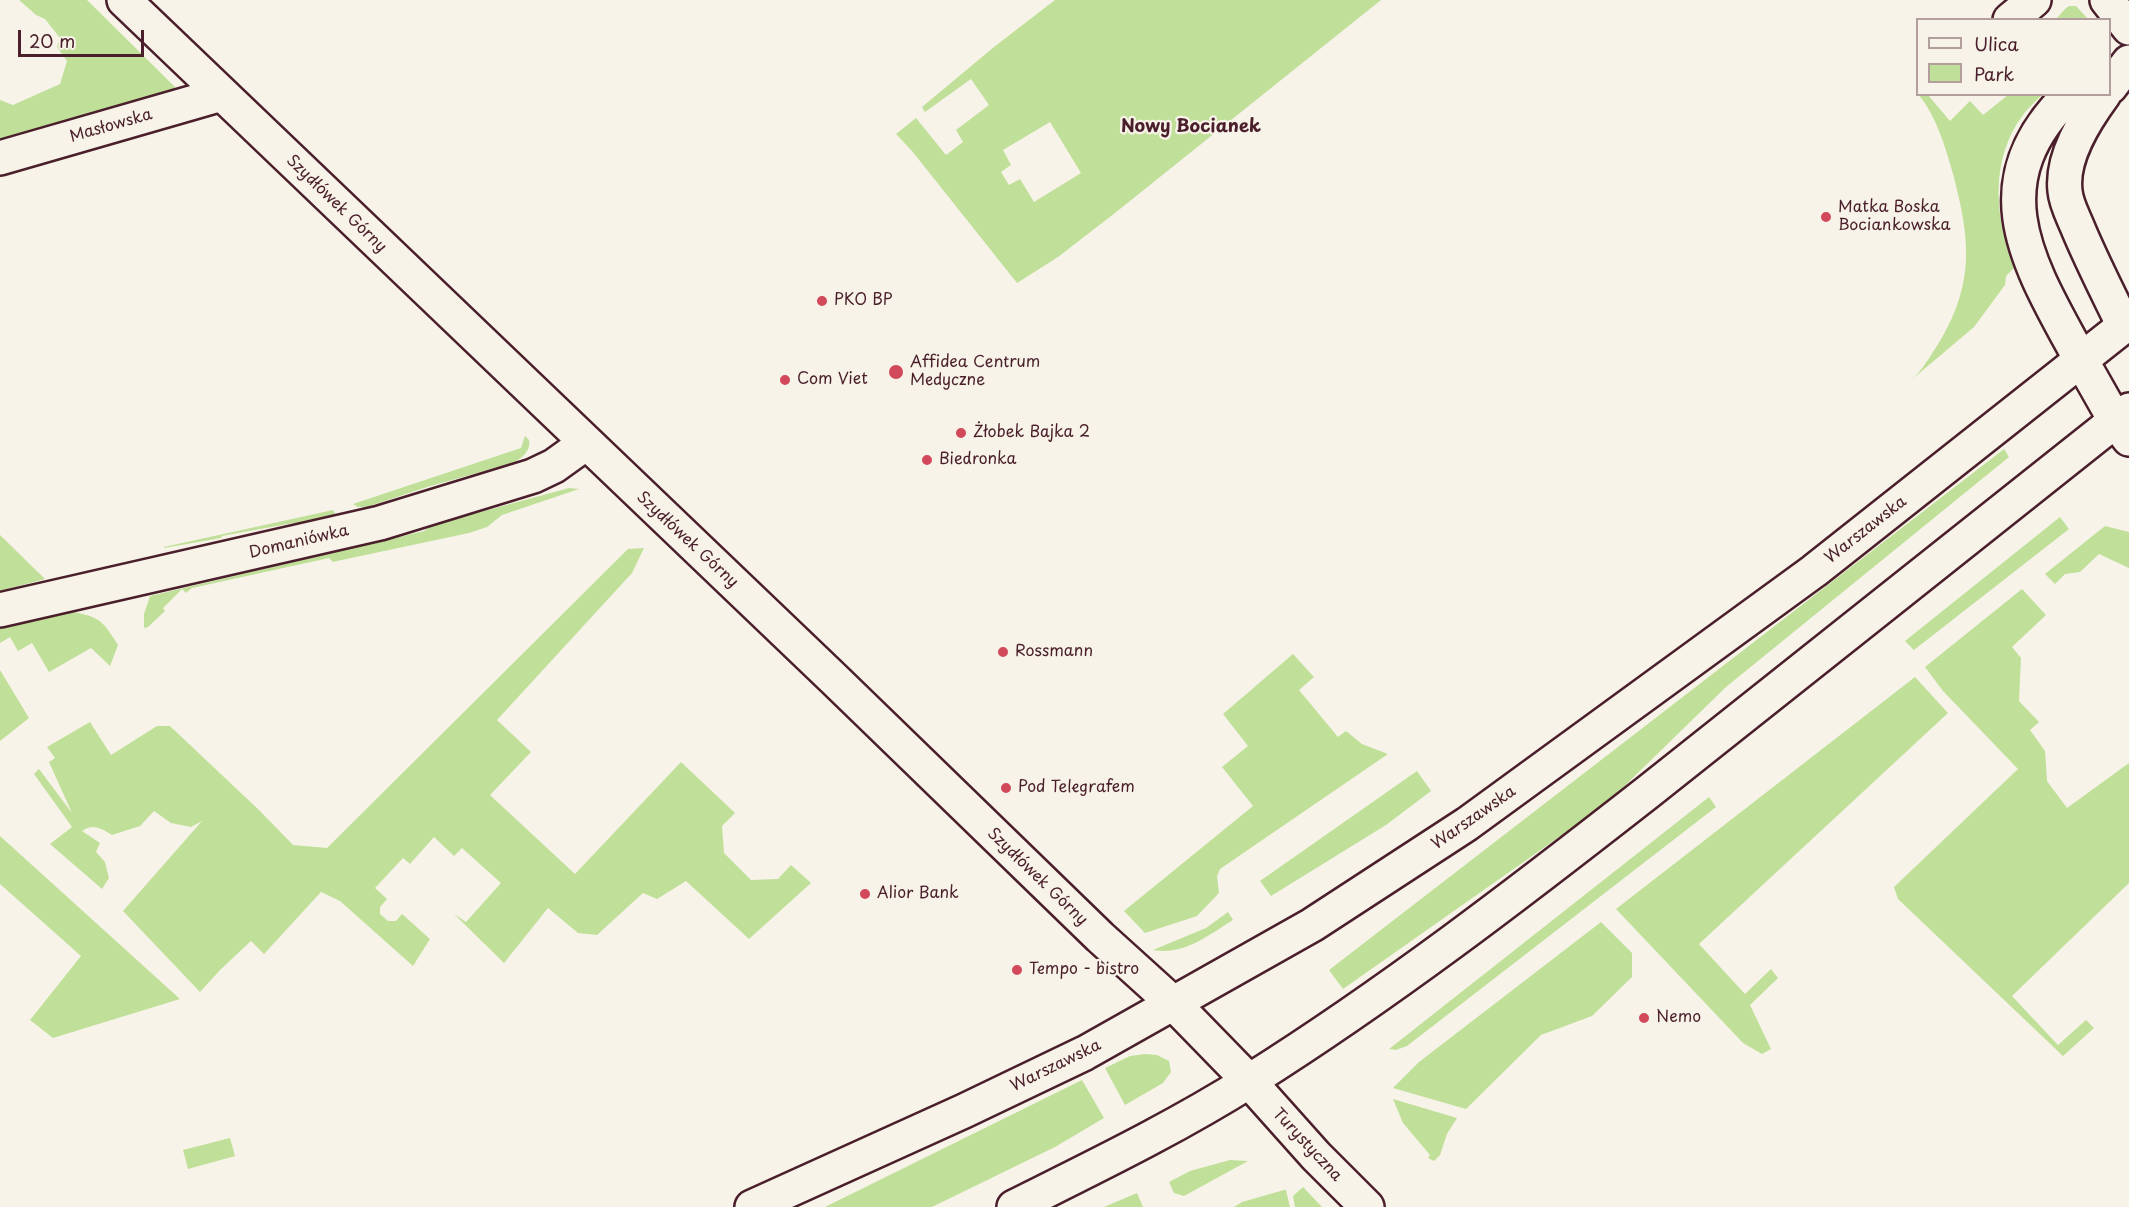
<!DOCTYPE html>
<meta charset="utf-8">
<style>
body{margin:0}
#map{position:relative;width:2129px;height:1207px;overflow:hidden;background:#f7f3e8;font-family:"Playpen Sans",sans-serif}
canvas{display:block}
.legend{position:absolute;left:1916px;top:18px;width:195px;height:78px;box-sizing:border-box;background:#f7f3e8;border:2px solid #b29e9c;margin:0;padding:8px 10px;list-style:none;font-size:18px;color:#4a1f2b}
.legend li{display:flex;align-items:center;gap:12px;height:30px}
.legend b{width:30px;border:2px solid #b29e9c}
.scale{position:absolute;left:18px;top:30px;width:126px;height:27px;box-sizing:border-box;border:3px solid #4a1f2b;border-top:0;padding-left:8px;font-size:18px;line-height:21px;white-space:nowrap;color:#4a1f2b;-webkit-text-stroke:4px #f7f3e8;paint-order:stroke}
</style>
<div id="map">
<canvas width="2129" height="1207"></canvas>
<ul class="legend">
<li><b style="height:8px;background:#f7f3e8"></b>Ulica</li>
<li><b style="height:16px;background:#c0e099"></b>Park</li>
</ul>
<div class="scale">20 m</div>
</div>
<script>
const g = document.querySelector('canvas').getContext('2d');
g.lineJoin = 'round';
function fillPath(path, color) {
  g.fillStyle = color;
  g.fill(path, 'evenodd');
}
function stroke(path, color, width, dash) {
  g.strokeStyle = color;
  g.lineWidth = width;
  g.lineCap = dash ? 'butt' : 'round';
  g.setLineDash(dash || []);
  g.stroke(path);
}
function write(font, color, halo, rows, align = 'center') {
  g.font = font + ' "Playpen Sans",sans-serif';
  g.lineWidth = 4.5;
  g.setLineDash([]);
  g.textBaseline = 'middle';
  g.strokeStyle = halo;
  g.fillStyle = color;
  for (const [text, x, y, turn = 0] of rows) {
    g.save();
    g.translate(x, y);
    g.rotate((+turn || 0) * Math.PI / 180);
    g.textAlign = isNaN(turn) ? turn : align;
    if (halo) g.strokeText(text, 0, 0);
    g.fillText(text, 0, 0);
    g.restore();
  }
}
const green = new Path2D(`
 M 19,0 L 87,0 L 175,87 L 169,101 L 0,151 L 0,100 L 13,105 L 60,84 L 67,61 L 57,47 L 60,38 L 45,19 L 36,15 Z
 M 1055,0 L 1381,0 L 1115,213 L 1058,257 L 1017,283 L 912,151 L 896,134 L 916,118 L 946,155 L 963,142 L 956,130 L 989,105 L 971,79 L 925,112 L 922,107 L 994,47 ZM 1050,122 L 1081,173 L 1034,202 L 1020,179 L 1009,185 L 1001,172 L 1011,165 L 1003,150 Z
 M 2069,6 L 2076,6 L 2088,19 L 2056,19 L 2065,9 Z
 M 1919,95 L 1928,95 L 1950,121 L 1970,101 L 1983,115 L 2008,95 L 2042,95 C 2036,101 2028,108 2023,115 C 1989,160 1995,219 2014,268 L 2006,276 L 2005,285 L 1974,327 L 1910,381 C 1922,371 1931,355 1940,341 C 1975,282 1970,238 1953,174 C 1945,146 1937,118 1919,95 Z
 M 525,436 L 529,440 C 531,451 522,458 513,463 L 427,487 L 367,507 L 358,507 L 353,504 L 521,448 Z
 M 2004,449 L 2009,457 L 1726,687 L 1606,804 L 1343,989 L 1329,970 Z
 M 569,488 L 579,489 L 502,515 L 487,527 L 469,533 L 337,561 L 333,562 L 329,558 L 192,588 L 186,593 L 182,589 L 163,608 L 165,611 L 148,627 L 144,628 L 144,614 L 150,596 L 424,531 L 430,527 L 466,516 Z
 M 333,510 L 335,513 L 334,516 L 301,526 L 293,523 L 222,536 L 221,538 L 164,548 L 164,547 Z
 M 2060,517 L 2069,529 L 1914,650 L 1905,641 Z
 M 2105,526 L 2129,532 L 2129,568 L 2099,554 L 2080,572 L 2065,574 L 2055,584 L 2045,574 Z
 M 0,535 L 45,579 L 0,591 Z
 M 644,548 L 632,573 L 497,720 L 531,752 L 490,795 L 575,874 L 681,762 L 735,813 L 722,826 L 724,853 L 751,880 L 778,879 L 791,865 L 811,883 L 749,939 L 686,881 L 657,899 L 643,893 L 597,935 L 578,933 L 548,908 L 504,963 L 454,914 L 466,922 L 501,883 L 462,848 L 454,856 L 434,837 L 410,864 L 403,858 L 375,888 L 387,899 L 380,907 L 380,914 L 388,921 L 396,921 L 402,914 L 430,939 L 413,966 L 340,901 L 321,892 L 264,954 L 251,941 L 220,970 L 200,992 L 123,911 L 202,821 L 191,827 L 171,823 L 154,811 L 140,826 L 112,835 C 101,828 93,823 82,831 L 100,843 L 96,852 L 105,862 L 109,878 L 102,889 L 50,844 L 72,827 L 34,774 L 39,769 L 72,813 L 49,762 L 55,758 L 47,747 L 90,722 L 111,755 L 157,726 L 170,726 L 260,811 L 293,845 L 327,848 L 628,549 Z
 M 2022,589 L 2046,615 L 2012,647 L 2021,658 L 2019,701 L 2039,722 L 2030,730 L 2045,751 L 2047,781 L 2067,808 L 2129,763 L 2129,883 L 2012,996 L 2058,1045 L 2086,1020 L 2094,1028 L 2063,1056 L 1898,899 L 1894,887 L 2018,769 L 1943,691 L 1925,667 Z
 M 64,610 C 96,617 100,615 118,645 L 110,666 L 91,648 L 49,672 L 32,643 L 18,651 L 10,637 L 0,643 L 0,625 Z
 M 1293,654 L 1314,677 L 1299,690 L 1338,737 L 1346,731 L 1362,744 L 1388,754 L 1220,869 L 1217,876 L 1219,893 L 1197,916 L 1145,933 L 1124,911 L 1253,806 L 1222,767 L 1248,746 L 1223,714 Z
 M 0,670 L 29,718 L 0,741 Z
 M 1915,677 L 1948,713 L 1699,944 L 1745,994 L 1771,969 L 1778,978 L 1750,1005 L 1771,1049 L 1762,1054 L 1743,1043 L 1616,909 Z
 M 1417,771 L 1431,791 L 1386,825 L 1271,896 L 1260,881 Z
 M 1709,797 L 1716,807 L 1407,1046 L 1396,1050 L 1389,1049 Z
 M 0,836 L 180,999 L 53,1038 L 30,1020 L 81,956 L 0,884 Z
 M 1228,912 L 1233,920 C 1209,935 1183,956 1153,950 L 1206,928 Z
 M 1601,922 L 1632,953 L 1632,977 L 1592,1016 L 1541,1035 L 1466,1109 L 1393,1088 L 1419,1062 Z
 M 1145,1054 L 1157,1055 L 1169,1061 L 1171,1072 L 1163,1083 L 1125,1105 L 1105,1068 L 1130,1056 Z
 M 1082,1080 L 1104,1118 L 1055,1147 L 932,1207 L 825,1207 Z
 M 1393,1099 L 1457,1118 L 1447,1134 L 1440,1155 L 1434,1161 L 1428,1158 L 1430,1155 L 1403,1123 Z
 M 230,1138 L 235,1156 L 188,1169 L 183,1150 Z
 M 1230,1160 L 1248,1161 L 1184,1196 L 1174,1193 L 1169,1182 L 1190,1171 Z
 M 1303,1187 L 1322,1207 L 1295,1207 L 1293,1196 Z
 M 1284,1190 L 1286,1190 L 1290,1207 L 1234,1207 L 1242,1202 Z
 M 1137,1193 L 1143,1207 L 1104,1207 Z`);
const street = new Path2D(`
 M 124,0 L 834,679 L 1100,937 L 1174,1004 L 1249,1081
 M 2107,0 L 2129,28
 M 2010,20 L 2034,0
 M 2110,87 L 2129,62
 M 2070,94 C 1976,185 2030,266 2081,360
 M 2104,94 C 2085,120 2061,157 2065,191 C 2066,203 2072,214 2077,226 C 2091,260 2108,293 2124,326
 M 0,158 L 222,94
 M 2115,420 L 2129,439
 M 0,610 L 380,523 L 533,476 L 554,466 L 586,443`);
const secondary = new Path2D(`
 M 2081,360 L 2115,420
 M 1249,1081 L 1316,1156 L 1367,1207
 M 752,1207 L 964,1111 L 1085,1053 L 1312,925 L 1467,824 L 1814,571 L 2129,322
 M 1014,1207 C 1094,1167 1175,1128 1251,1080 C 1389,993 1519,893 1648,792 C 1809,666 1968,536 2129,410`);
const markers = [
 [1826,217,6,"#d1495b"],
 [822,301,6,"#d1495b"],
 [896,372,8,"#d1495b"],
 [785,380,6,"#d1495b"],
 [961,433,6,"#d1495b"],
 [927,460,6,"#d1495b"],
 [1003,652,6,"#d1495b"],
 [1006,788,6,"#d1495b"],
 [865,894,6,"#d1495b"],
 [1017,970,6,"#d1495b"],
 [1644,1018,6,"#d1495b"]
];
const streetNames = [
 ["Masłowska",111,126,-16],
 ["Szydłówek Górny",336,204,44],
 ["Warszawska",1866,530,-38],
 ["Szydłówek Górny",687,540,43],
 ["Domaniówka",299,542,-13],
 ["Warszawska",1474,818,-35],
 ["Szydłówek Górny",1037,877,44],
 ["Warszawska",1056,1066,-26],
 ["Turystyczna",1307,1145,47]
];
const poiNames = [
 ["Matka Boska",1838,208],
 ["Bociankowska",1838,226],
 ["PKO BP",834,301],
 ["Affidea Centrum",910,363],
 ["Medyczne",910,381],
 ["Com Viet",797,380],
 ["Żłobek Bajka 2",973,433],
 ["Biedronka",939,460],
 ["Rossmann",1015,652],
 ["Pod Telegrafem",1018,788],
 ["Alior Bank",877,894],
 ["Tempo - bistro",1029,970],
 ["Nemo",1656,1018]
];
const neighbourhoodNames = [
 ["Nowy Bocianek",1191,127]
];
fillPath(green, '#c0e099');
stroke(street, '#4a1f2b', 38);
stroke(secondary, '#4a1f2b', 38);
stroke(street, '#f7f3e8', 33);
stroke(secondary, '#f7f3e8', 33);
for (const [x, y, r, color] of markers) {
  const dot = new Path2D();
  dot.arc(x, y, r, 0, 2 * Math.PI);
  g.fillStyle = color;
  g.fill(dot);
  stroke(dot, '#f7f3e8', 2);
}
write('16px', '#4a1f2b', '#f7f3e8', streetNames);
write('16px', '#4a1f2b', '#f7f3e8', poiNames, 'left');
write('bold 18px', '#4a1f2b', '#f7f3e8', neighbourhoodNames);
</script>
